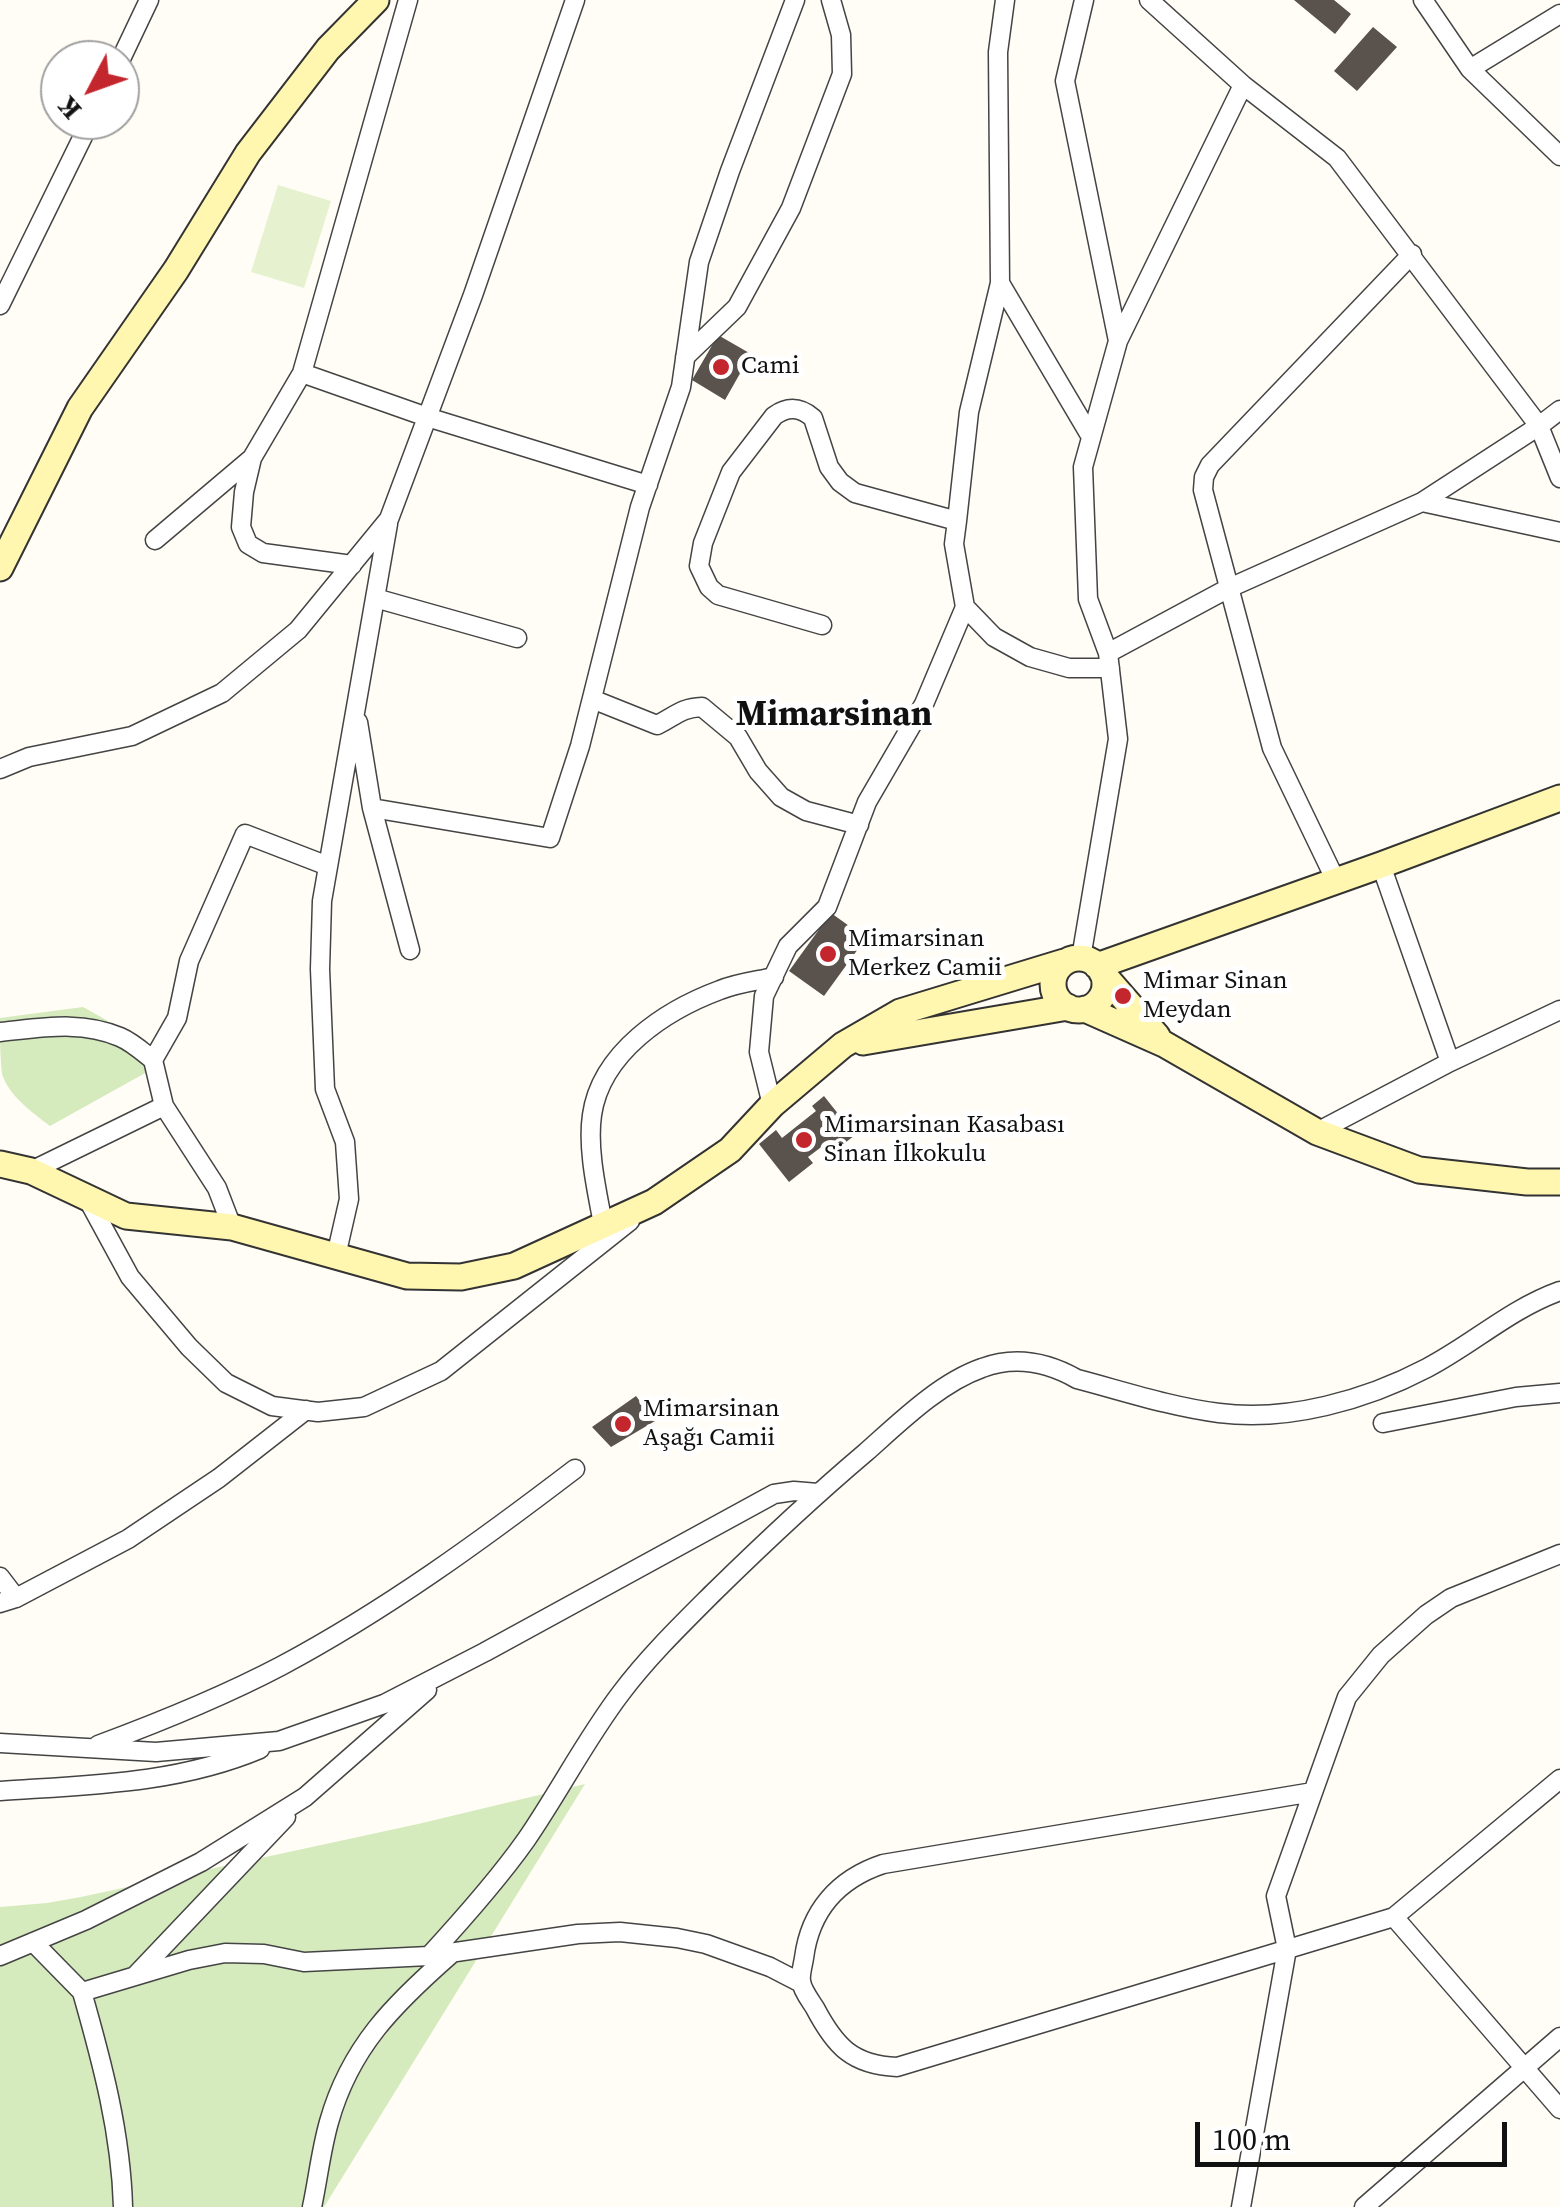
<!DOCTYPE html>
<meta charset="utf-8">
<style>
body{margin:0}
#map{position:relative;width:1560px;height:2207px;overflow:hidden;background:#fffdf5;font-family:"Source Serif 4",serif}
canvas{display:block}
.north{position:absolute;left:40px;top:40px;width:100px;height:100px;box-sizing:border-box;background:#fff;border:2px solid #a0a0a0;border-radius:50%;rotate:229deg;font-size:28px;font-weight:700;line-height:40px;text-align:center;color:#111}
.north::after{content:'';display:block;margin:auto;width:35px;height:45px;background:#c4262e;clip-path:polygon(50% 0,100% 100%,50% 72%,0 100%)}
.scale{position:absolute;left:1195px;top:2122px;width:312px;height:45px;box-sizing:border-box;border:5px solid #111;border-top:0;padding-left:12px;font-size:30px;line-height:35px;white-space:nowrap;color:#111;-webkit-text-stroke:8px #fff;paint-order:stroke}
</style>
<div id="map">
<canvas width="1560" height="2207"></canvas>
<div class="north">K</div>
<div class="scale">100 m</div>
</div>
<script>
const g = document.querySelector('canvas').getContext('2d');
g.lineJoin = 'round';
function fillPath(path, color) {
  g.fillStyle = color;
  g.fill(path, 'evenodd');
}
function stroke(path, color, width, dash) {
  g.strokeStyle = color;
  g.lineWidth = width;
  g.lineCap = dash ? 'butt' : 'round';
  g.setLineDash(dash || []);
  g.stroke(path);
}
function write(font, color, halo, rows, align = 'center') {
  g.font = font + ' "Source Serif 4",serif';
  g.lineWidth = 10;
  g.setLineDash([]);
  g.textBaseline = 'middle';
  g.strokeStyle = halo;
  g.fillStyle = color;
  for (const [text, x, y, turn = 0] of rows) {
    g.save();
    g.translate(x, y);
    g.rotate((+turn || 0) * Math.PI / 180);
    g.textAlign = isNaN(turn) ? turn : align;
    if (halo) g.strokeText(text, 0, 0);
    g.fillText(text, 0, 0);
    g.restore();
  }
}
const green = new Path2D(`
 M 83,1007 C 116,1025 134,1036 156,1067 L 50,1126 C 32,1112 9,1096 2,1074 C 0,1057 0,1035 0,1018 Z
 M 585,1784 L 324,2207 L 0,2207 L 0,1907 L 47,1903 L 81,1897 L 418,1824 Z`);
const pitch = new Path2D(`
 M 278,185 L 331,201 L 304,288 L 251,272 Z`);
const building = new Path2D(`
 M 1294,0 L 1334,0 L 1351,14 L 1335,34 Z
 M 1373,27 L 1397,47 L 1357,91 L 1334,71 Z
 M 718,335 L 751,354 L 725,400 L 692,380 Z
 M 831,913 L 866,938 L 824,996 L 789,971 Z
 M 824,1096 L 855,1135 L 831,1154 L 824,1145 L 808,1157 L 813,1163 L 789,1182 L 759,1144 L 776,1130 L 782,1138 L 816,1111 L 812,1106 Z
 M 636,1396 L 655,1421 L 611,1447 L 592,1427 Z`);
const street = new Path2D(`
 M 1005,0 L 998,52 L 1000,283 L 1091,437
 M 1084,0 L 1065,81 L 1118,341
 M 1149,0 L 1243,85 L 1337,158 L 1539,426 L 1560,478
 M 1423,0 L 1470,69 L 1560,156
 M 120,61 L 149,0
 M 1470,69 L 1560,14
 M 1000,283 L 969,412 L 957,521 L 954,544 L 965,607 L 994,637 L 1030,657 L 1069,668 L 1110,668
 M 0,305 L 91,120
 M 685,357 L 737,307 L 791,208 L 842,74 L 841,35 L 831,0
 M 302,373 L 427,417 L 648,485
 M 252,458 L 244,492 L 241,527 L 248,544 L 263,553 L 352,565
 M 1422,502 L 1560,532
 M 155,540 L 252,458 L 302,373 L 408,0
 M 375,598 L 517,638
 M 822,625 L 718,595 L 709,587 L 699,566 L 703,543 L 731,472 L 774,416 C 788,406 800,407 813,418 L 829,467 L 840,482 L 855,493 L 957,521
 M 1108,653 L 1227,589 L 1422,502 L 1539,426 L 1560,410
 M 592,699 L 657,725 C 676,716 680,708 702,707 L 738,737 L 758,771 L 781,797 L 806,811 L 859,825
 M 358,722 L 372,808 L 410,950
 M 0,769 L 29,757 L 132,736 L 222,693 L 298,630 L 389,519 L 473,295 L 575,0
 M 372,808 L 550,838 L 580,746 L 640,507 L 681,387 L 699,262 L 730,171 L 795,0
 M 1381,865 L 1450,1062
 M 1336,881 L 1272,748 L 1203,490 L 1204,477 L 1210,465 L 1412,254
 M 1081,958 L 1118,739 L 1108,653 L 1088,599 L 1083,467 L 1118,341 L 1243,85
 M 0,1032 C 41,1028 81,1020 120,1037 C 132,1042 143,1052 153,1060
 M 772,1105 L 759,1052 L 764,996 L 788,946 L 827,907 L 867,802 L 924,704 L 965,607
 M 1317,1132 L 1450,1062 L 1560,1010
 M 31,1171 L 164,1106
 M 87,1198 L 130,1277 L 189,1347 L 226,1383 L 272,1406 L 318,1412 L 364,1407 L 441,1371 L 630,1221
 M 603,1224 C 597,1191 587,1149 592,1115 C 601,1052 666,1010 720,990 C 737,983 756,981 774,977
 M 232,1227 L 217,1188 L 164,1106 L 153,1060 L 177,1018 L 189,961 L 245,834 L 328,866
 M 336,1256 L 349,1199 L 345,1142 L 325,1089 L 320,969 L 322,901 L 388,524
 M 1383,1423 L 1516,1397 L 1560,1393
 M 0,1577 L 16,1598
 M 0,1603 L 16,1598 L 128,1539 L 219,1478 L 306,1410
 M 0,1743 L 156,1752 L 279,1741 L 384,1704 L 485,1652 L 774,1494 L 794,1491 L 818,1493
 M 98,1745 C 160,1722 222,1697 281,1666 C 386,1610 482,1540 575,1469
 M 0,1791 C 88,1785 177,1784 260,1749
 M 1313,1792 L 883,1864 C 838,1879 810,1911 804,1958 C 803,1965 800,1974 801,1981 C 802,1990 810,2000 815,2008 C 835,2046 852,2065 897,2067 L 1394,1917 L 1560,1779
 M 1394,1917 L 1560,2109
 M 33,1942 L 82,1992 L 189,1960 L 225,1953 L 264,1954 L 304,1962 L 429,1956 L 578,1934 L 620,1932 L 677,1938 L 706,1944 L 770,1967 L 801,1983
 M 0,1956 L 86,1920 L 201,1862 L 305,1797 L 427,1690
 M 429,1956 C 463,1919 497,1881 526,1840 C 559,1792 586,1739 621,1693 C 649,1656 682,1624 714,1592 C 763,1544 813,1497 865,1453 C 899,1423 939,1383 982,1368 C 1014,1356 1047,1362 1077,1379 C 1123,1391 1171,1407 1219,1413 C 1288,1422 1366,1400 1427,1368 C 1473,1344 1510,1309 1560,1291
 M 135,1976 L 286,1817
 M 82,1992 C 102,2062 121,2133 123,2207
 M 312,2207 C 318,2179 321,2150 329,2122 C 350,2047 394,2004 451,1954
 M 1241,2207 L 1287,1949 L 1276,1896 L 1347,1697 L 1381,1655 L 1426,1615 L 1451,1598 L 1560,1554
 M 1364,2207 L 1560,2037`);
const secondary = new Path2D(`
 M 0,568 L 80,408 L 176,270 L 248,153 L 328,49 L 376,0
 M1053 984a26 26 0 1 1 52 0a26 26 0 1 1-52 0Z
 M 1097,966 L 1381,865 L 1560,798
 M 1102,973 L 1157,1036
 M 1085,1009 L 1164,1044 L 1317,1132 L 1419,1170 L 1527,1182 L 1560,1182
 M 863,1042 L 1068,1007
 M 0,1164 L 31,1171 L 126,1216 L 232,1227 L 407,1276 L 461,1277 L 514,1266 L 654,1202 L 730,1150 L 772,1105 L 843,1045 L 900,1012 L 1064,962`);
const markers = [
 [721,367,10,"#c4262e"],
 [828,954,10,"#c4262e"],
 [1123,996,10,"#c4262e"],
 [804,1140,10,"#c4262e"],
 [623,1424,10,"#c4262e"]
];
const poiNames = [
 ["Cami",741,367],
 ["Mimarsinan",848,940],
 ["Merkez Camii",848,969],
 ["Mimar Sinan",1143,982],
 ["Meydan",1143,1011],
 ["Mimarsinan Kasabası",824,1126],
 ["Sinan İlkokulu",824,1155],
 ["Mimarsinan",643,1410],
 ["Aşağı Camii",643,1439]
];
const districtNames = [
 ["Mimarsinan",834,716]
];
fillPath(green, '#d5ebbd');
fillPath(pitch, '#e6f2cf');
fillPath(building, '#5a524d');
stroke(street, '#444', 21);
stroke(secondary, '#333', 29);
stroke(street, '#fff', 18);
stroke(secondary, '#fff6b0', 25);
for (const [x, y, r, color] of markers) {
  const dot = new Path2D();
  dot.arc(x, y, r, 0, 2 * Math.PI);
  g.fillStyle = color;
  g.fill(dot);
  stroke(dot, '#fff', 4);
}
write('25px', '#111', '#fff', poiNames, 'left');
write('bold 35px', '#111', '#fff', districtNames);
</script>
